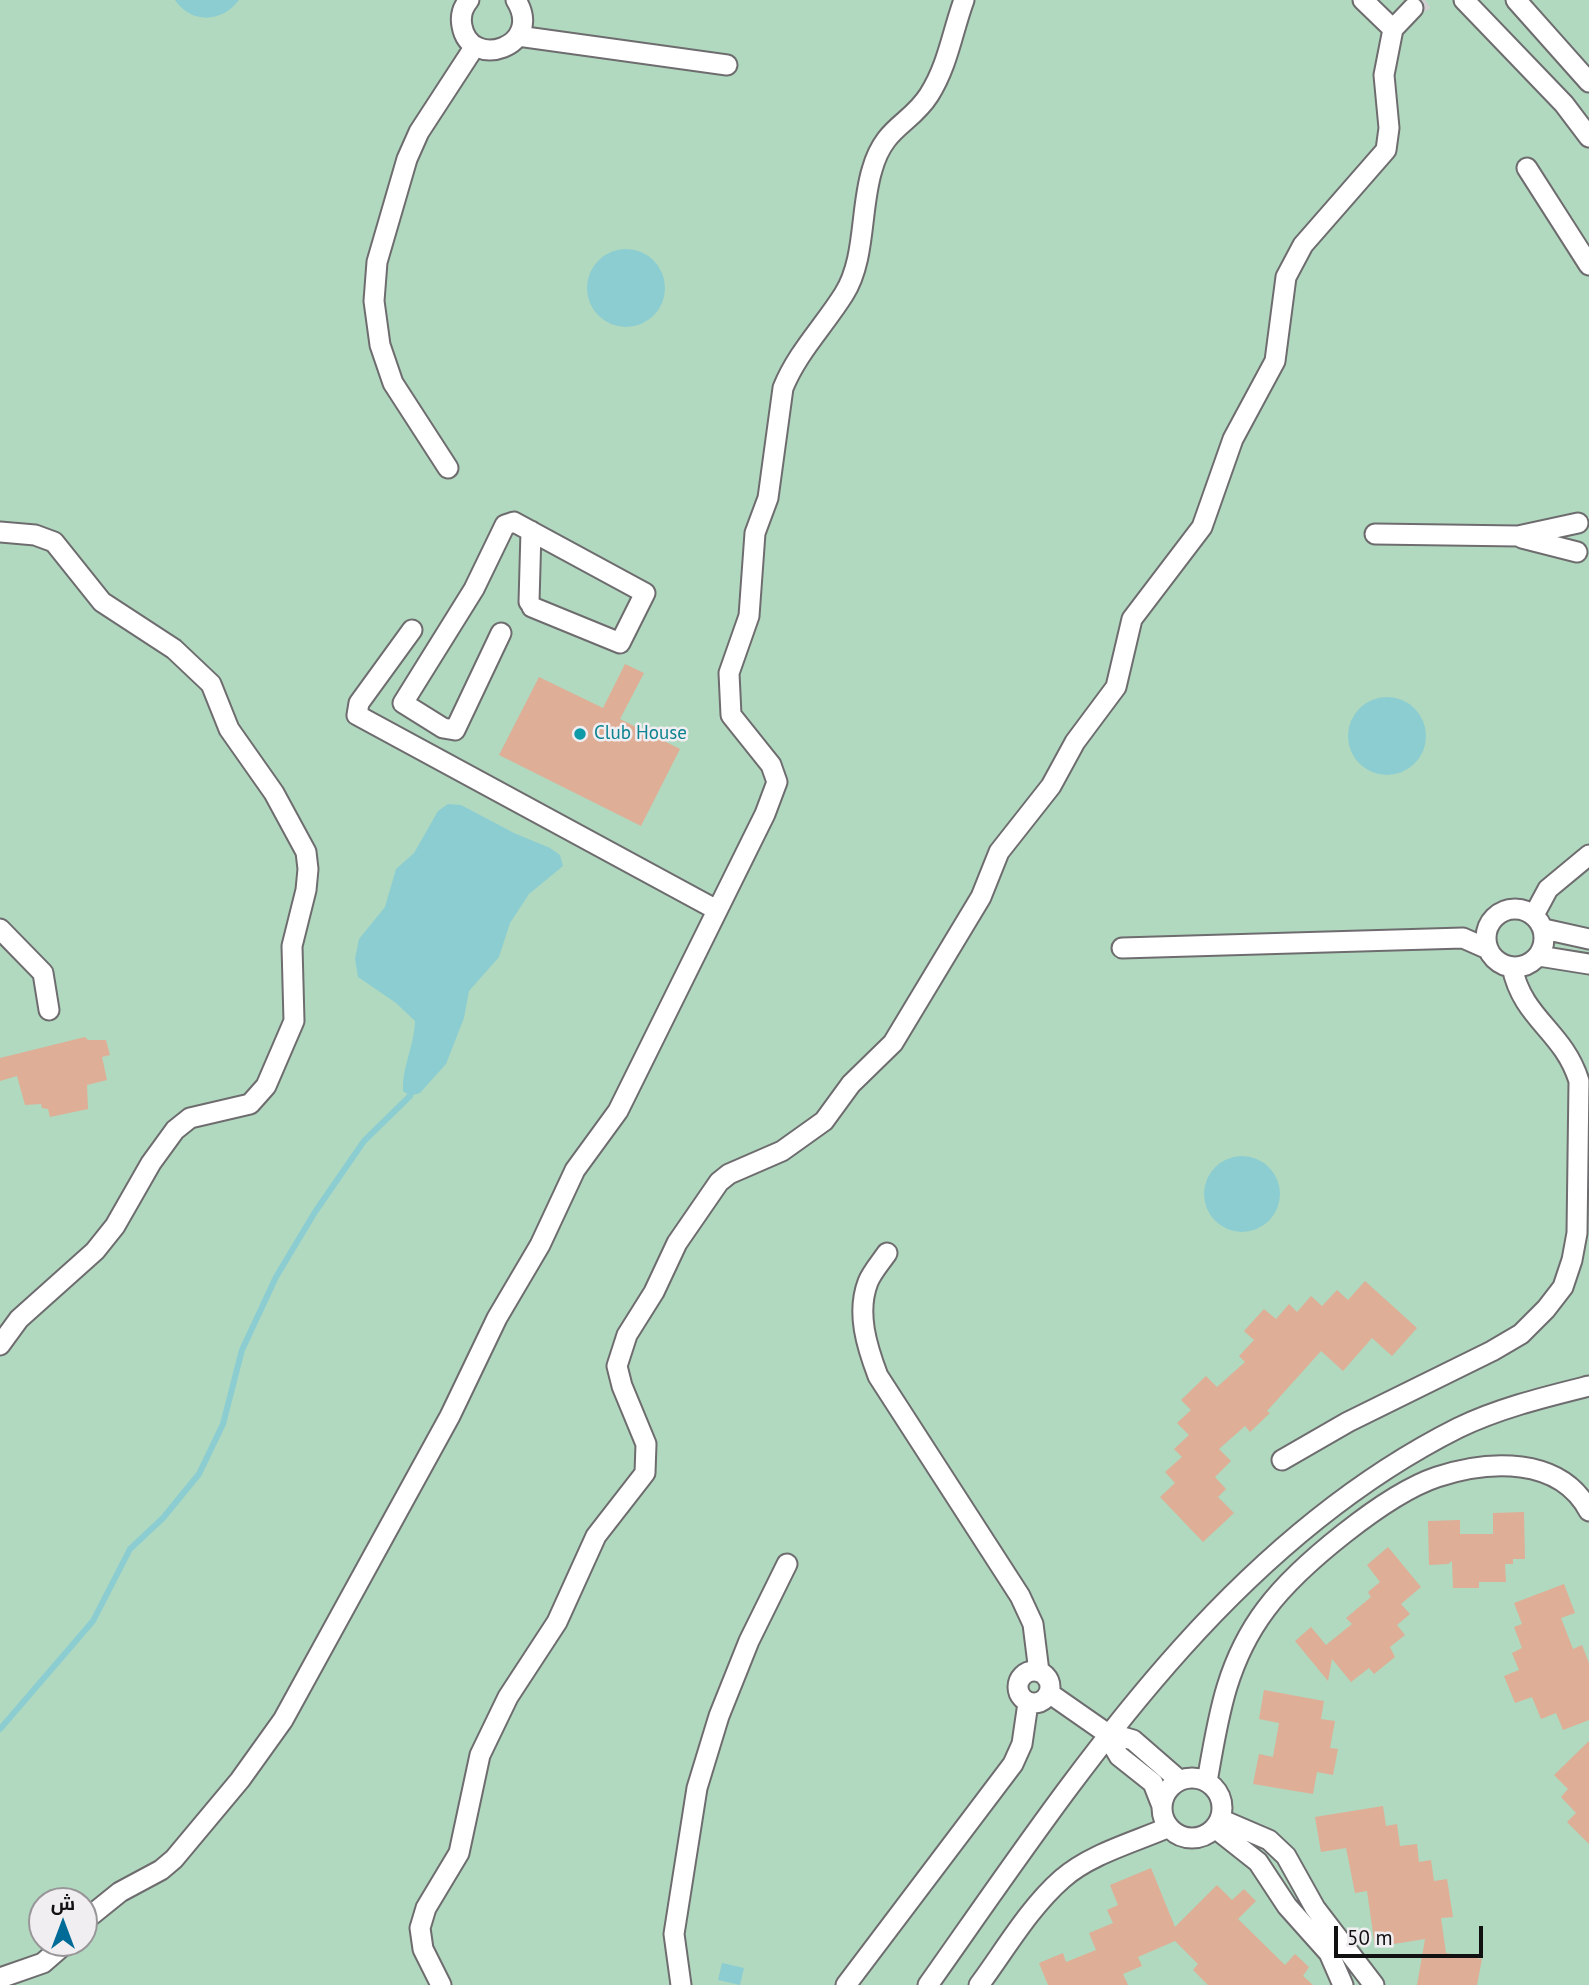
<!DOCTYPE html>
<meta charset="utf-8">
<style>
body{margin:0}
#map{position:relative;width:1589px;height:1985px;overflow:hidden;background:#f1eef2;font-family:"PT Sans",Cairo,sans-serif}
canvas{display:block}
.north{position:absolute;left:28px;top:1887px;width:70px;height:70px;box-sizing:border-box;background:#f1eef2;border:2px solid #989698;border-radius:50%;rotate:0deg;font-size:19px;font-weight:700;line-height:28px;text-align:center;color:#121112}
.north::after{content:'';display:block;margin:auto;width:24px;height:32px;background:#016b98;clip-path:polygon(50% 0,100% 100%,50% 72%,0 100%)}
.scale{position:absolute;left:1334px;top:1926px;width:149px;height:32px;box-sizing:border-box;border:4px solid #121112;border-top:0;padding-left:9px;font-size:21px;line-height:24px;white-space:nowrap;color:#121112;-webkit-text-stroke:5px #f1eef2;paint-order:stroke}
</style>
<div id="map">
<canvas width="1589" height="1985"></canvas>
<div class="north">ش</div>
<div class="scale">50 m</div>
</div>
<script>
const g = document.querySelector('canvas').getContext('2d');
g.lineJoin = 'round';
function fillPath(path, color) {
  g.fillStyle = color;
  g.fill(path, 'evenodd');
}
function stroke(path, color, width, dash) {
  g.strokeStyle = color;
  g.lineWidth = width;
  g.lineCap = dash ? 'butt' : 'round';
  g.setLineDash(dash || []);
  g.stroke(path);
}
function write(font, color, halo, rows, align = 'center') {
  g.font = font + ' "PT Sans",sans-serif';
  g.lineWidth = 5;
  g.setLineDash([]);
  g.textBaseline = 'middle';
  g.strokeStyle = halo;
  g.fillStyle = color;
  for (const [text, x, y, turn = 0] of rows) {
    g.save();
    g.translate(x, y);
    g.rotate((+turn || 0) * Math.PI / 180);
    g.textAlign = isNaN(turn) ? turn : align;
    if (halo) g.strokeText(text, 0, 0);
    g.fillText(text, 0, 0);
    g.restore();
  }
}
const green = new Path2D(`
 M 0,0 L 1589,0 L 1589,1985 L 0,1985 ZM 42,1901 L 84,1901 L 84,1943 L 42,1943 Z`);
const water = new Path2D(`
 M 175,0 L 239,0 C 222,23 191,24 175,0 Z
 M587 288a39 39 0 1 1 78 0a39 39 0 1 1-78 0Z
 M1348 736a39 39 0 1 1 78 0a39 39 0 1 1-78 0Z
 M 448,804 L 461,805 L 514,833 L 550,848 L 560,855 L 563,866 L 529,894 L 510,923 L 499,957 L 469,991 L 464,1018 L 446,1064 L 420,1093 L 410,1096 L 403,1091 C 402,1067 414,1047 415,1021 L 396,1003 L 358,977 L 355,959 L 359,939 L 385,907 L 396,869 L 414,853 L 438,811 Z
 M1204 1194a38 38 0 1 1 76 0a38 38 0 1 1-76 0Z
 M 722,1963 L 744,1968 L 740,1985 L 718,1980 Z`);
const stream = new Path2D(`
 M 0,1729 L 93,1621 L 130,1549 L 163,1518 L 199,1474 L 223,1424 L 242,1350 L 276,1277 L 315,1212 L 364,1141 L 410,1096`);
const building = new Path2D(`
 M 625,664 L 644,673 L 620,719 L 680,749 L 641,826 L 499,755 L 539,677 L 603,708 Z
 M 85,1037 L 88,1040 L 106,1040 L 110,1055 L 102,1057 L 107,1080 L 87,1085 L 88,1109 L 50,1117 L 48,1109 L 42,1108 L 41,1104 L 25,1105 L 17,1076 L 0,1081 L 0,1058 Z
 M 1365,1281 L 1417,1328 L 1392,1356 L 1372,1338 L 1343,1371 L 1321,1351 L 1267,1411 L 1270,1413 L 1250,1432 L 1245,1426 L 1219,1449 L 1231,1461 L 1215,1477 L 1226,1489 L 1218,1497 L 1234,1513 L 1203,1542 L 1160,1497 L 1175,1483 L 1165,1472 L 1182,1457 L 1174,1449 L 1189,1435 L 1177,1423 L 1191,1410 L 1181,1400 L 1206,1376 L 1217,1387 L 1245,1362 L 1239,1356 L 1254,1340 L 1244,1331 L 1264,1309 L 1276,1319 L 1289,1304 L 1297,1312 L 1311,1296 L 1322,1306 L 1337,1290 L 1348,1300 Z
 M 1524,1512 L 1525,1559 L 1513,1559 L 1513,1564 L 1505,1564 L 1506,1582 L 1479,1582 L 1479,1588 L 1453,1588 L 1452,1561 L 1448,1564 L 1429,1565 L 1428,1521 L 1460,1520 L 1460,1534 L 1493,1534 L 1493,1513 Z
 M 1388,1547 L 1421,1587 L 1401,1604 L 1410,1614 L 1397,1625 L 1405,1635 L 1390,1647 L 1395,1657 L 1374,1674 L 1369,1668 L 1351,1682 L 1332,1659 L 1328,1681 L 1295,1641 L 1311,1627 L 1326,1645 L 1352,1624 L 1346,1618 L 1371,1597 L 1368,1592 L 1380,1582 L 1367,1565 Z
 M 1564,1584 L 1575,1613 L 1561,1618 L 1573,1649 L 1582,1645 L 1589,1663 L 1589,1720 L 1563,1730 L 1556,1713 L 1541,1719 L 1532,1697 L 1515,1703 L 1504,1676 L 1519,1670 L 1512,1653 L 1522,1648 L 1514,1627 L 1522,1624 L 1514,1603 Z
 M 1264,1690 L 1324,1701 L 1321,1719 L 1335,1721 L 1330,1748 L 1338,1749 L 1333,1775 L 1317,1772 L 1313,1794 L 1253,1784 L 1259,1754 L 1273,1757 L 1279,1723 L 1259,1719 Z
 M 1589,1741 L 1589,1844 L 1567,1822 L 1576,1813 L 1561,1797 L 1568,1789 L 1554,1775 Z
 M 1383,1806 L 1386,1826 L 1397,1824 L 1400,1846 L 1417,1844 L 1419,1862 L 1431,1860 L 1434,1881 L 1447,1879 L 1453,1917 L 1441,1918 L 1446,1953 L 1482,1959 L 1477,1985 L 1417,1985 L 1425,1939 L 1375,1947 L 1367,1891 L 1355,1893 L 1346,1848 L 1321,1852 L 1315,1817 Z
 M 1151,1868 L 1175,1927 L 1217,1885 L 1232,1900 L 1244,1889 L 1256,1901 L 1238,1919 L 1285,1965 L 1295,1954 L 1309,1967 L 1303,1976 L 1313,1985 L 1208,1985 L 1193,1970 L 1198,1964 L 1175,1941 L 1138,1957 L 1142,1966 L 1123,1974 L 1128,1985 L 1048,1985 L 1039,1963 L 1063,1953 L 1066,1962 L 1096,1950 L 1089,1933 L 1113,1923 L 1107,1910 L 1118,1905 L 1110,1885 Z`);
const minorTunnel = new Path2D(`
 M 1413,8 L 1425,0`);
const minor = new Path2D(`
 M 469,0 C 462,8 460,16 462,26 C 470,71 545,47 516,0
 M 1363,0 L 1393,29
 M 1464,0 L 1564,104 L 1589,137
 M 1516,0 L 1589,82
 M 518,36 L 727,65
 M 1527,168 L 1589,265
 M 448,468 L 393,383 L 380,345 L 374,301 L 377,262 L 407,159 L 419,132 L 475,46
 M 0,532 L 35,535 L 54,542 L 102,602 L 174,649 L 211,684 L 229,729 L 274,793 L 306,852 L 308,869 L 306,890 L 292,946 L 294,1021 L 266,1086 L 250,1104 L 190,1118 L 175,1130 L 151,1163 L 115,1226 L 95,1251 L 19,1319 L 0,1345
 M 1375,534 L 1518,536 L 1578,523
 M 1522,538 L 1577,552
 M 529,602 L 531,531
 M 412,630 L 359,703 L 357,715 L 715,909
 M 501,633 L 455,730 L 443,728 L 403,703 L 474,589 L 505,525 L 514,522 L 645,593 L 620,643 L 532,607
 M1486 938a29 29 0 1 1 58 0a29 29 0 1 1-58 0Z
 M 1534,915 L 1548,889 L 1589,855
 M 0,929 L 43,973 L 49,1010
 M 1544,929 L 1589,939
 M 1122,948 L 1463,938 L 1488,949
 M 1539,956 L 1589,964
 M 887,1253 C 881,1262 872,1272 868,1282 C 856,1313 867,1347 878,1376 L 1020,1596 L 1033,1624 L 1039,1672
 M 1282,1460 L 1348,1422 L 1492,1351 L 1521,1334 L 1546,1309 L 1563,1287 L 1572,1260 L 1577,1233 L 1579,1081 C 1563,1030 1523,1020 1512,967
 M1018 1687a16 16 0 1 1 32 0a16 16 0 1 1-32 0Z
 M 1049,1693 L 1105,1732 L 1119,1756 L 1153,1783 L 1162,1806
 M 1105,1732 L 1133,1740 L 1179,1780
 M1162 1808a30 30 0 1 1 60 0a30 30 0 1 1-60 0Z
 M 1207,1782 C 1218,1718 1226,1662 1266,1609 C 1298,1566 1386,1494 1437,1477 C 1488,1460 1560,1456 1589,1511
 M 1220,1819 L 1269,1840 L 1286,1856 L 1315,1908 L 1374,1985
 M 1215,1828 L 1258,1862 L 1287,1906 L 1329,1953 L 1343,1985
 M 84,1921 L 120,1892 L 161,1870 L 174,1859 L 240,1780 L 283,1720 L 450,1416 L 497,1318 L 540,1245 L 575,1170 L 618,1111 L 765,814 L 777,782 L 771,765 L 731,715 L 729,673 L 749,616 L 755,533 L 768,498 L 783,388 C 797,353 824,326 844,294 C 866,259 860,209 872,170 C 884,126 910,125 929,95 C 948,65 952,33 964,0
 M 0,1978 L 43,1963 L 66,1943
 M 441,1985 L 423,1949 L 420,1928 L 426,1908 L 459,1853 L 480,1755 L 508,1697 L 557,1622 L 596,1536 L 645,1473 L 646,1444 L 622,1386 L 617,1366 L 627,1335 L 654,1292 L 677,1243 L 719,1182 L 729,1174 L 782,1151 L 824,1121 L 851,1084 L 893,1043 L 981,897 L 999,852 L 1051,786 L 1075,742 L 1116,687 L 1132,619 L 1202,527 L 1233,439 L 1275,361 L 1286,277 L 1303,245 L 1386,150 L 1389,128 L 1384,75 L 1393,29 L 1413,8
 M 681,1985 L 674,1934 L 697,1788 L 719,1716 L 749,1641 L 787,1564
 M 846,1985 L 1013,1764 L 1022,1744 L 1028,1703
 M 928,1985 C 1075,1777 1223,1546 1458,1428 C 1499,1408 1545,1397 1589,1386
 M 979,1985 C 1005,1950 1029,1908 1062,1879 C 1090,1854 1135,1842 1169,1827`);
const markers = [
 [580,734,7,"#0f9aa8"]
];
const cultureNames = [
 ["Club House",594,734]
];
fillPath(green, '#b1d9bf');
fillPath(water, '#8ccdd2');
stroke(stream, '#8ccdd2', 6);
fillPath(building, '#deae96');
stroke(minorTunnel, '#d0cdd0', 19, [19, 10]);
stroke(minor, '#6e6c6f', 23);
stroke(minor, '#fff', 19);
for (const [x, y, r, color] of markers) {
  const dot = new Path2D();
  dot.arc(x, y, r, 0, 2 * Math.PI);
  g.fillStyle = color;
  g.fill(dot);
  stroke(dot, '#f1eef2', 2.5);
}
write('19px', '#0d838f', '#f1eef2', cultureNames, 'left');
</script>
